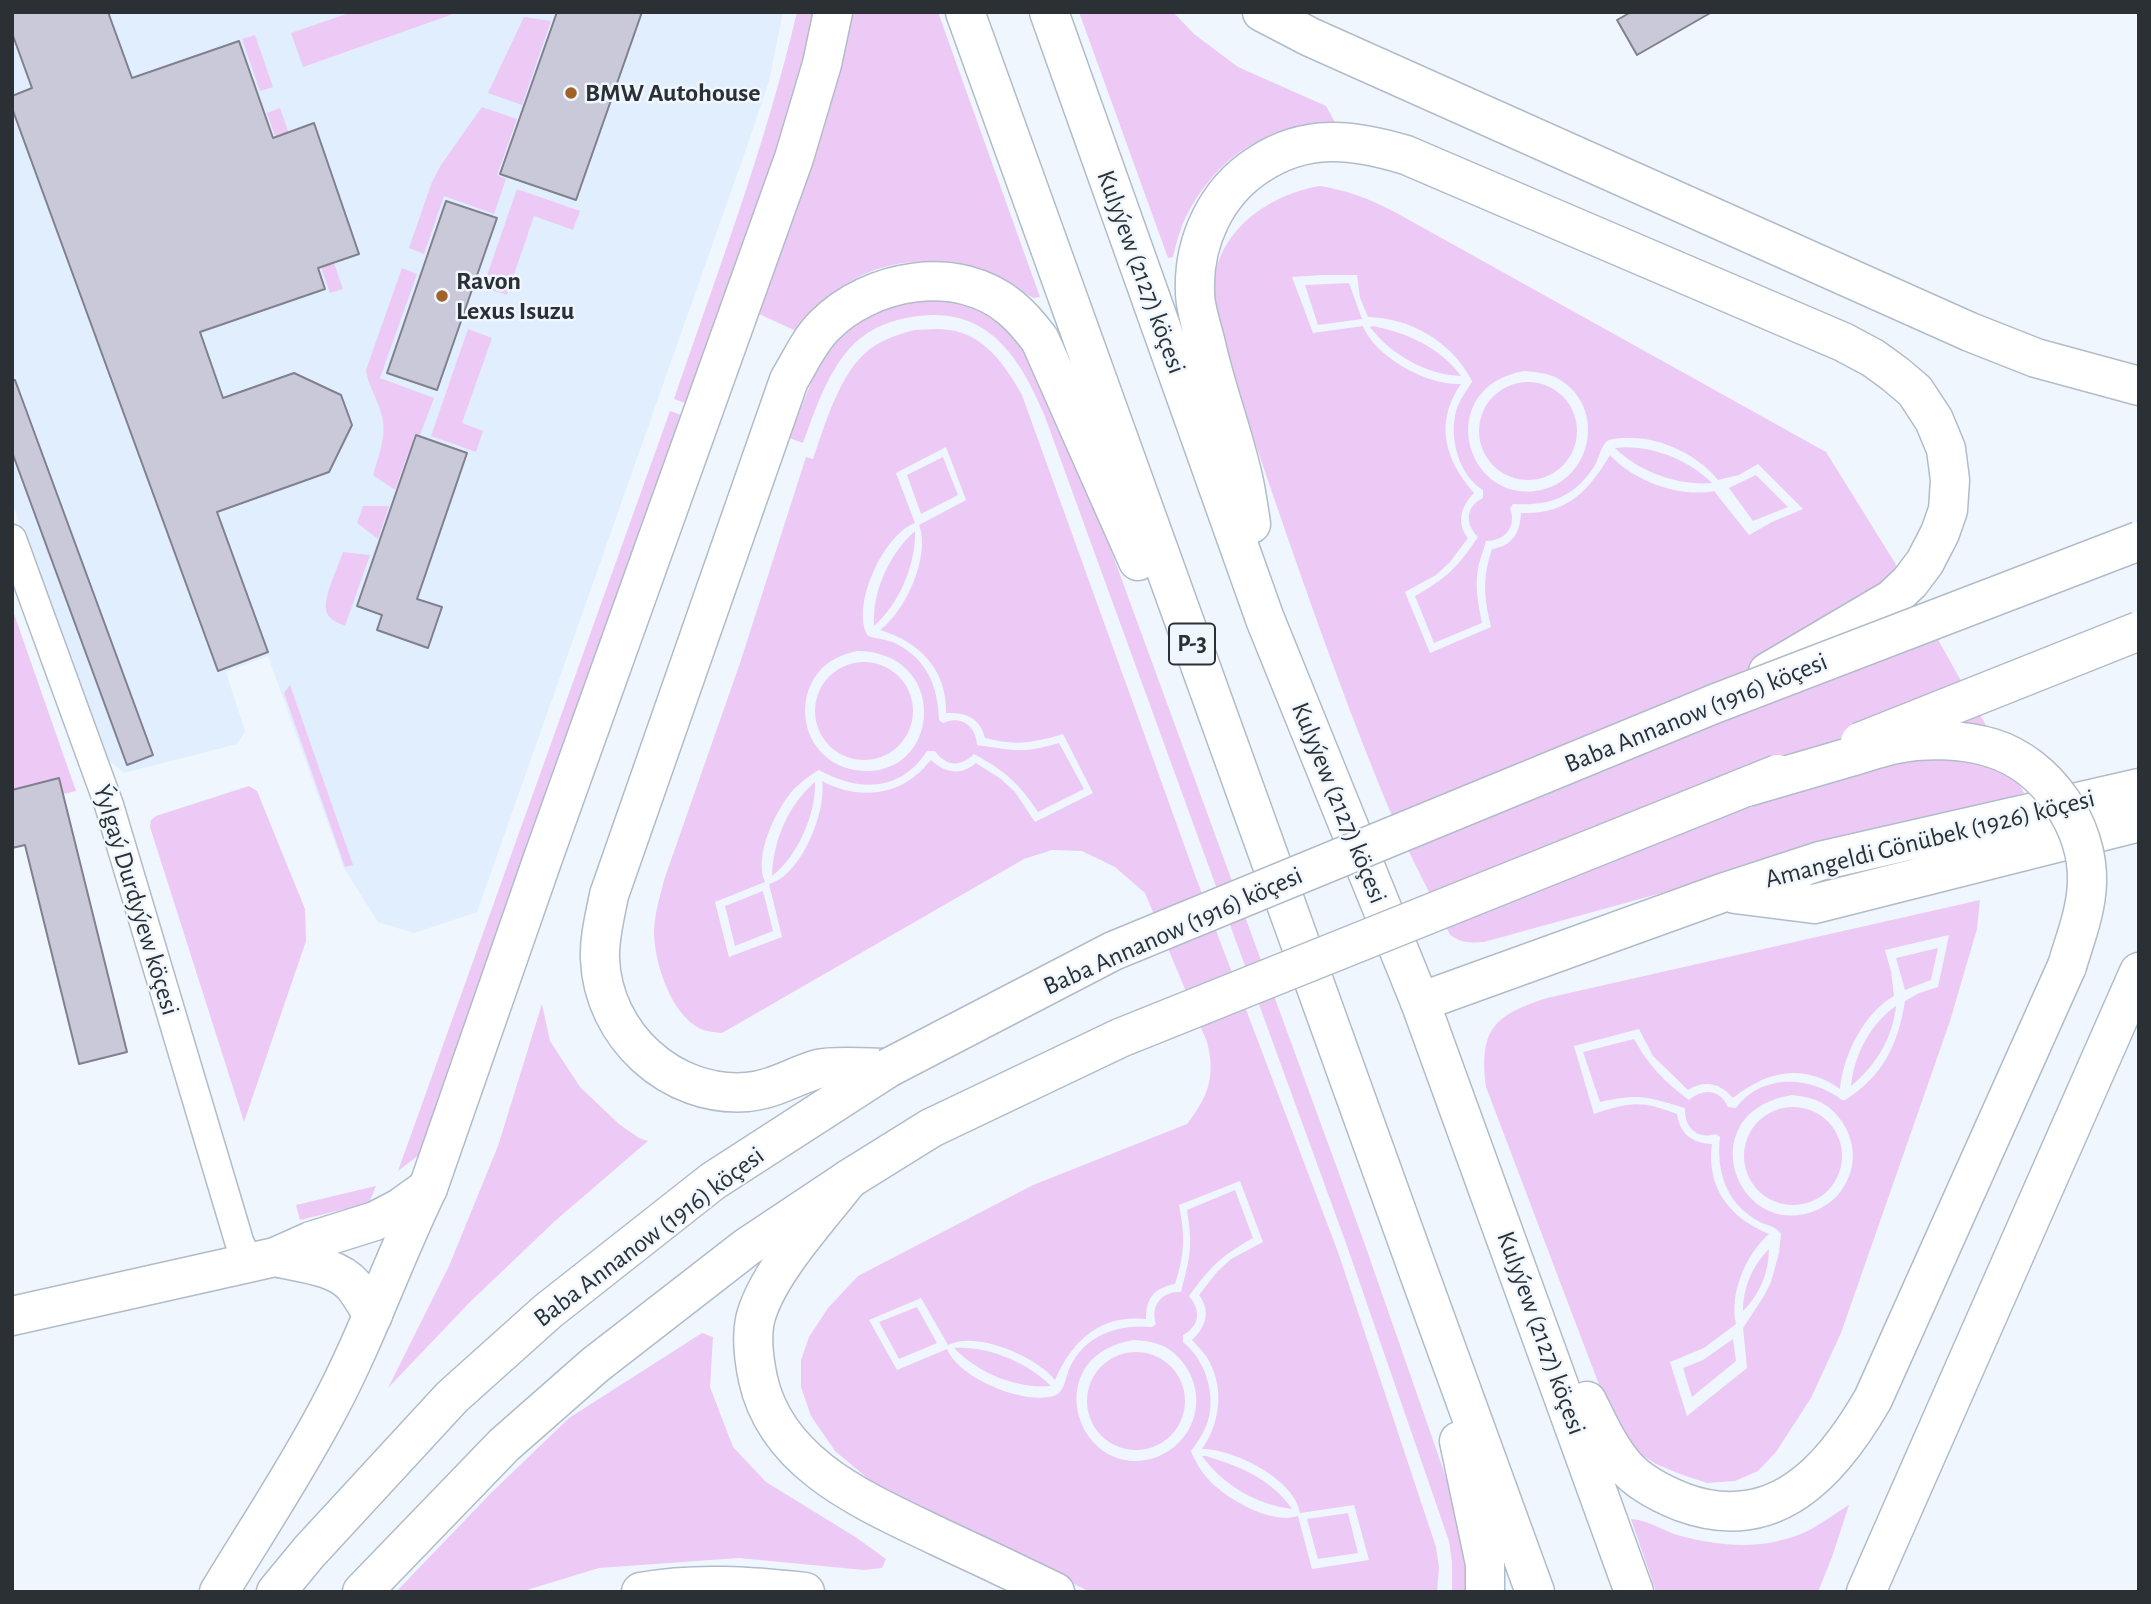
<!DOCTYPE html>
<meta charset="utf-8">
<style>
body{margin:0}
#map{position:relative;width:2151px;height:1604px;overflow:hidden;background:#eff6fe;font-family:"Alegreya Sans",sans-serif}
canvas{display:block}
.frame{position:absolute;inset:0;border:14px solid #2b3035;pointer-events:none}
</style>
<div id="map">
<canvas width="2151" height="1604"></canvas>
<div class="frame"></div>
</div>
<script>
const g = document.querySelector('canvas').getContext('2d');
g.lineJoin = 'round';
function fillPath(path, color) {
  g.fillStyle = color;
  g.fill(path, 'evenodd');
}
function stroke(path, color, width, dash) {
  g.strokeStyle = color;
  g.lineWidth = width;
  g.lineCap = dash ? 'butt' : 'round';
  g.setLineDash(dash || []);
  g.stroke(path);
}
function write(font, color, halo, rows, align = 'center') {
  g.font = font + ' "Alegreya Sans",sans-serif';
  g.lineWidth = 5;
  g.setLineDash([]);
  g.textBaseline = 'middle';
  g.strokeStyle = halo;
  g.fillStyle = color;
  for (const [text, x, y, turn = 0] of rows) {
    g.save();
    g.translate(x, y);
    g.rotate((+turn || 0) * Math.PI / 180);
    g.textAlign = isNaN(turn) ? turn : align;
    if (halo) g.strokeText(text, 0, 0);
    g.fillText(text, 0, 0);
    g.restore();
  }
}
const built = new Path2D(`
 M 12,12 L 783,12 L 769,81 L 745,152 L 477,912 L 414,933 L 378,922 L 344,868 L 268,656 L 226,672 L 245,731 L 237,744 L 124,773 L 105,757 L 12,502 Z`);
const green = new Path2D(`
 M 352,12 L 459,12 L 303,67 L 291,33 Z
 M 797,12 L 816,12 L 800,81 L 691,405 L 674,399 C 718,271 766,144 797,12 Z
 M 850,12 L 938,12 L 1040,297 L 1034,298 C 1019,291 1008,279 992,273 C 944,254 881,257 839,289 C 823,301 811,317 798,332 L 757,313 Z
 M 1079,12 L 1173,12 L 1194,34 L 1238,67 L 1326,106 L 1336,124 C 1315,128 1293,131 1272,137 C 1236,146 1206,179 1189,211 C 1181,225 1177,241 1173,257 L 1168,258 Z
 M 524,17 L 551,21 L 522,105 L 488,93 Z
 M 255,35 L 273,87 L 260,91 L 242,39 Z
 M 482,107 L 517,119 L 497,175 L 506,179 L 494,214 L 444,196 L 424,254 L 409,248 L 432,182 L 441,165 Z
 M 280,108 L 343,289 L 330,293 L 267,113 Z
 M 1320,186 C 1347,190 1369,199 1393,211 L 1826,452 L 1895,563 L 2024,793 L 1484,942 C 1470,943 1462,943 1450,935 C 1427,886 1400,838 1380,787 C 1336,678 1297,566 1259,454 C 1243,408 1209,330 1214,282 C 1220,228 1271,194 1320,186 ZM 1323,275 L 1357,275 L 1360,298 L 1368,317 C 1411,318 1451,342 1471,379 L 1472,382 C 1465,393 1457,403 1455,416 C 1450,442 1460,476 1483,490 L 1483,498 C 1465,507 1465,524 1478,537 C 1457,568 1447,578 1415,596 L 1434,643 L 1482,623 C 1478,603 1474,584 1479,564 C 1481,556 1484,549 1486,541 C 1505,541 1517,527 1510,508 L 1513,504 C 1551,506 1575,497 1595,465 C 1599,458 1601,446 1607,441 C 1613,438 1622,438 1628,438 C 1661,437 1698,455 1718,480 L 1739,475 L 1758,464 L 1803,509 L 1772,522 L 1749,535 L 1714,491 C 1679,498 1634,481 1610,455 C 1588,492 1566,515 1521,513 C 1520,532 1513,546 1492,549 C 1482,579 1484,597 1491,627 L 1430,653 L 1405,592 L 1436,575 L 1450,562 L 1468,538 C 1456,523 1461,506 1474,493 C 1445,460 1434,423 1461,384 C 1428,386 1375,357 1363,326 L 1313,333 L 1292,277 ZM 1524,371 C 1535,372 1546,373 1555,377 C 1609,404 1593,484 1535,491 C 1463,500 1435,387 1524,371 Z
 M 517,189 L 580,211 L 573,230 L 534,216 L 507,295 L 483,287 Z
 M 402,268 L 417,274 L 380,378 L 434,398 L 420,435 L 415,434 L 395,490 L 373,475 C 379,455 388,433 381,413 C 377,398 368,385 366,370 Z
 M 1349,283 L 1362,319 L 1318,325 L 1305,285 Z
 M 938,299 L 975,305 L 1019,337 L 1059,408 L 1363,1239 L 1458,1512 L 1466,1536 L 1469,1592 L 1452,1592 L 1452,1562 L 1449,1541 L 1347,1246 L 1044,414 C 1017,351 983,302 906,318 C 885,322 864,332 850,348 C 826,375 815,411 803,443 L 789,438 L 815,373 L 828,349 L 842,331 L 890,304 Z
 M 1373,326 C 1407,333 1440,347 1461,376 C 1427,375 1390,354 1370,327 Z
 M 468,329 L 492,338 L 462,423 L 483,431 L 476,452 L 431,436 Z
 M 915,330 C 926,330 937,328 949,330 C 984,334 1006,366 1022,395 L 1195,875 L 1338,1252 L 1436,1547 L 1439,1568 L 1437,1592 L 1090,1592 L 878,1487 L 835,1451 L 811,1416 L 801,1387 L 801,1360 L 809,1337 L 828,1308 L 858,1276 L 1033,1185 L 1187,1124 C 1208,1097 1216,1076 1207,1042 L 1145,893 L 1115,867 L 1082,851 L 1052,850 L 1024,859 L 722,1033 C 716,1032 707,1032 701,1029 C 671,1015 655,964 654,934 C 654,915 660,897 664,880 L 740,663 L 806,457 L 813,459 C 825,425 840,371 870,349 C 883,339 899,334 915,330 ZM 946,447 L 966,500 L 919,525 C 931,556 905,612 880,630 C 920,642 947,670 946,713 C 966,712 980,718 985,738 C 1016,746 1033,743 1063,734 L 1093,793 L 1035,822 L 1015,792 L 1001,779 L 976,763 C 961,776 945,773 931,760 C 926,765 921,772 915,776 C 888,798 851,797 822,781 C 827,811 801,876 769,884 L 782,937 L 729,957 L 715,902 L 765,882 C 753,856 776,809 794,789 C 801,782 809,776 817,771 L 819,770 C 858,792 901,792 927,751 L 935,751 C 946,767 961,767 974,754 C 1005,771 1018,782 1038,812 L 1084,789 L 1059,743 C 1022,754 1013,750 977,745 C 976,726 961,715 943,723 L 939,720 C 938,686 927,659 895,643 C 886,639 877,639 868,636 C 850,606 884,534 915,523 L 896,473 ZM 856,651 C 948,651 942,771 867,771 C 851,771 835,766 823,754 C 798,730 799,686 827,664 C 836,657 846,654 856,651 ZM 1240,1181 L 1263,1242 L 1231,1259 L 1217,1272 L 1199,1295 C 1211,1311 1206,1327 1192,1340 C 1197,1345 1202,1351 1206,1356 C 1225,1385 1221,1422 1202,1449 C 1233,1449 1295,1479 1300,1513 L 1354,1505 L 1369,1560 L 1312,1569 L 1298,1516 C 1270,1525 1225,1498 1207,1478 C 1201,1471 1196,1462 1192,1454 L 1191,1451 C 1199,1440 1206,1430 1209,1417 C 1215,1390 1204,1359 1183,1342 L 1183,1335 C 1200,1326 1201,1310 1189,1296 C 1211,1266 1221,1256 1253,1238 L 1235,1190 L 1187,1210 C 1193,1248 1190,1256 1181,1292 C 1162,1291 1150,1305 1156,1324 L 1152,1327 C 1119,1324 1086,1334 1070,1367 C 1066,1375 1065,1391 1056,1395 C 1027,1407 958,1378 947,1349 L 897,1370 L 869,1320 L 921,1298 L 948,1345 C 976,1330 1037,1357 1055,1380 C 1072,1341 1100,1314 1146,1319 C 1146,1298 1154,1288 1175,1284 C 1185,1254 1185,1236 1179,1205 ZM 1134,1340 C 1145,1341 1156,1342 1165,1347 C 1190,1361 1203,1393 1193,1420 C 1187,1437 1174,1450 1157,1457 C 1078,1485 1035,1356 1134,1340 Z
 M1479 431a49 49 0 1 1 98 0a49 49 0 1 1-98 0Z
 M 670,411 L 687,417 L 424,1151 L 398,1171 Z
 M 1615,448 C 1649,444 1688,459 1712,483 C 1679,486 1639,472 1615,448 Z
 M 943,457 L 958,495 L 921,514 L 907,475 Z
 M 1756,475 L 1788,507 L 1753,521 L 1729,488 Z
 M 363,506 L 389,506 L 378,539 L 357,523 Z
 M 915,531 C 916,565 899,604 874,626 C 872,592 889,554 915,531 Z
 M 343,552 L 370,555 L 345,626 C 338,623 330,620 327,613 C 321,601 339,565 343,552 Z
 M 12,608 L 76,791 L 12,807 Z
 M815 711a49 49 0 1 1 98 0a49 49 0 1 1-98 0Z
 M 290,685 L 353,865 L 345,867 L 284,693 Z
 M 815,782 C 816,814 798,856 772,876 C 773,841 788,805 815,782 Z
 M 249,786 L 257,791 L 305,909 L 306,941 L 244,1122 L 150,827 L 151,820 L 156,816 Z
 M 763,891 L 773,931 L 735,946 L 725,906 Z
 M 1980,900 L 1977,929 L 1950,1021 L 1841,1333 L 1811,1398 L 1776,1452 L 1758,1471 L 1735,1481 L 1707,1483 L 1680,1474 L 1656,1464 L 1639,1453 L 1623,1437 L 1609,1411 L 1486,1087 C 1479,1029 1494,1015 1547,998 ZM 1949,935 L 1938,987 L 1919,993 L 1905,1001 C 1898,1045 1883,1076 1845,1100 L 1842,1100 C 1810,1076 1762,1073 1736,1108 L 1728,1107 C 1720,1089 1703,1088 1689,1100 C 1664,1081 1650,1067 1634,1039 L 1583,1052 L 1600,1102 C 1640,1093 1647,1097 1685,1108 C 1684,1127 1697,1140 1716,1134 L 1720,1137 C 1716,1171 1726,1203 1758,1221 C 1767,1226 1775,1225 1781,1234 L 1779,1253 L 1771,1282 L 1764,1296 L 1743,1328 L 1747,1368 L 1687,1416 L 1670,1362 L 1704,1348 L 1736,1324 C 1729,1294 1746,1254 1769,1234 C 1730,1218 1706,1188 1712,1144 C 1692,1143 1680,1134 1677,1114 C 1641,1100 1629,1102 1594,1114 L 1574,1046 L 1639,1029 L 1653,1056 L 1688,1090 C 1705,1079 1721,1084 1733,1098 C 1767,1071 1803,1063 1840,1089 C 1843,1055 1864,1013 1894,996 L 1891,971 L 1885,950 ZM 1792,1095 C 1802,1096 1813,1098 1822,1103 C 1847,1117 1860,1150 1849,1176 C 1843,1192 1832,1203 1817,1210 C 1737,1244 1688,1112 1792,1095 Z
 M 1938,948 L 1931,980 L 1905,990 L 1896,958 Z
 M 542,1004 L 550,1041 L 580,1087 L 619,1124 L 639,1138 L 648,1141 L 555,1221 L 470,1302 L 388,1388 L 449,1266 L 498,1146 Z
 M 1896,1006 C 1893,1037 1876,1066 1851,1086 C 1854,1055 1871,1023 1896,1006 Z
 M1744 1156a49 49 0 1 1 98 0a49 49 0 1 1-98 0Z
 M 376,1186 L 369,1203 L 300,1220 L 296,1205 Z
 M 1769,1249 C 1769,1272 1760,1294 1743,1311 C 1743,1287 1753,1265 1769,1249 Z
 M 917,1307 L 937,1343 L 899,1359 L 879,1322 Z
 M 702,1333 L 713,1337 L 710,1387 L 733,1447 L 766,1482 L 857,1538 L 886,1559 L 882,1568 L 864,1570 L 739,1558 L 599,1568 L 520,1592 L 396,1592 L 491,1493 L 569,1418 Z
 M 1733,1339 L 1736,1361 L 1692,1397 L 1683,1368 L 1703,1360 Z
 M 954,1348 C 988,1346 1027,1362 1051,1386 C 1016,1389 978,1373 954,1348 Z
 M1087 1401a49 49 0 1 1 98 0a49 49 0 1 1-98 0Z
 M 1206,1456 C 1239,1466 1272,1479 1292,1509 C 1257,1505 1223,1485 1202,1456 Z
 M 1849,1505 L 1832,1557 L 1818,1592 L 1656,1592 L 1631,1519 C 1649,1520 1663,1531 1681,1536 C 1723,1547 1762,1550 1803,1533 C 1819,1526 1834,1514 1849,1505 Z
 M 1348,1513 L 1358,1553 L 1318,1559 L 1307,1519 Z`);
const building = new Path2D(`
 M 12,12 L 108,12 L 132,78 L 239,41 L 273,138 L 314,123 L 359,254 L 318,268 L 325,289 L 200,332 L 223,398 L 294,373 L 341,395 L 352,425 L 329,472 L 217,512 L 268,652 L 218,671 L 12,108 L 12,96 L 32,88 L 12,33 Z
 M 557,12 L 642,12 L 576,200 L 500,174 Z
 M 1631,12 L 1712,12 L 1637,55 L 1617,20 Z
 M 446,201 L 497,218 L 437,390 L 387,373 Z
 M 15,380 L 153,755 L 127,765 L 12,452 L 12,381 Z
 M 416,435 L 467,453 L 417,599 L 442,607 L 428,648 L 377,630 L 382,615 L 357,606 Z
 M 59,778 L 127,1052 L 79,1064 L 25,845 L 12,848 L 12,790 Z`);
const street = new Path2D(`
 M 12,539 L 109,805 L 239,1241 L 249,1264`);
const secondary = new Path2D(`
 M 1735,894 L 1814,904 L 2139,822
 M 1420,1002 L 1722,893 L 1820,861 L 2139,788
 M 275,1257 C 300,1263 336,1265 354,1286 C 361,1295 367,1306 373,1315
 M 12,1316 L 275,1257 L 311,1241 L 375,1221 L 400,1208 L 428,1188`);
const primary = new Path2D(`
 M 276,1592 L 309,1552 L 452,1397 L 548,1311 L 713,1181 L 888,1068
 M 362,1592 L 504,1445 L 595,1365 L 747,1247 L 849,1179 L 931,1128`);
const highway = new Path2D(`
 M 965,12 L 1420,1276 L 1535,1592
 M 1049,12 L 1265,619 L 1420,1002 L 1634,1592
 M 1262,12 L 1310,37 L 1970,332 L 2036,358 L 2139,386
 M 1251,524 C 1249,510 1247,496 1244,482 C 1234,435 1216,390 1206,344 C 1202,327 1195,309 1195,292 C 1193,242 1216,192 1258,165 C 1306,133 1353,139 1406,155 L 1843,342 L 1873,358 L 1895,374 L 1915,391 L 1934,420 L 1946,449 L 1950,480 L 1948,510 L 1940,533 L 1925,562 L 1910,582 L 1892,599 L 1768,672
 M 888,1068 C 870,1068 834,1065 818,1069 C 794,1076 773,1090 747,1092 C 671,1098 603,1035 600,959 C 599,938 605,916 609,895 L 789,380 C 800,362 809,341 824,326 C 870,279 958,263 1011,308 C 1022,317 1031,328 1040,340 L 1138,561
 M 849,1179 C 819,1218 766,1274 755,1320 C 751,1339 754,1360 758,1379 C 777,1466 867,1502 939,1537 C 978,1555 1016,1573 1055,1592
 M 1587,1401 C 1598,1423 1608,1446 1624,1465 C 1638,1482 1662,1494 1682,1502 C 1774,1536 1831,1472 1873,1399 L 2067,966
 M 1459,1441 L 1485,1564 L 1485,1592
 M 219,1592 C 256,1531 296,1471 329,1408 C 367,1337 393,1260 428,1188 L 543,858 L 794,158 L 822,64 L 833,12
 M 641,1592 C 695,1582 751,1586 805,1592
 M 1866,1592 L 2139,972`);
const primaryBridge = new Path2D(`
 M 1860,742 L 2139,631
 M 888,1068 L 1113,951 L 1714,704 L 2139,541
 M 931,1128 L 1120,1038 L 1778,774`);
const highwayBridge = new Path2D(`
 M 1747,787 C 1781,777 1815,767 1850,757 C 1865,753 1880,747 1896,744 C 1926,738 1963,739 1992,748 C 2047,765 2089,826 2087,883 C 2086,912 2075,939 2067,966`);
const markers = [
 [571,93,7,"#a06227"],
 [442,296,7,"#a06227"]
];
const shields = [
 [1192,644,46]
];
const shieldNames = [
 ["P-3",1192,644]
];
const poiNames = [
 ["BMW Autohouse",585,93],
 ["Ravon",456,281],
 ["Lexus Isuzu",456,311]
];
const streetNames = [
 ["Kulyýew (2127) köçesi",1141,272,70],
 ["Baba Annanow (1916) köçesi",1696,713,-22],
 ["Kulyýew (2127) köçesi",1339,803,68],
 ["Amangeldi Gönübek (1926) köçesi",1930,839,-14],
 ["Ýylgaý Durdyýew köçesi",136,900,73],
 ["Baba Annanow (1916) köçesi",1173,931,-24],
 ["Baba Annanow (1916) köçesi",649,1237,-37],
 ["Kulyýew (2127) köçesi",1541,1333,70]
];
fillPath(built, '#e0eefd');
fillPath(green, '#edcaf6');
fillPath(building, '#c9c9d9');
stroke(building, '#80808f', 2);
stroke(street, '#b1bcc9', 31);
stroke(secondary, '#b1bcc9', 41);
stroke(primary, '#b1bcc9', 41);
stroke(highway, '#b1bcc9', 41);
stroke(street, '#fff', 28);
stroke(secondary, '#fff', 38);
stroke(primary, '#fff', 38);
stroke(highway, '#fff', 38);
stroke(primaryBridge, '#b1bcc9', 41, []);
stroke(highwayBridge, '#b1bcc9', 41, []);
stroke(primaryBridge, '#fff', 38);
stroke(highwayBridge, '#fff', 38);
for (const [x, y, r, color] of markers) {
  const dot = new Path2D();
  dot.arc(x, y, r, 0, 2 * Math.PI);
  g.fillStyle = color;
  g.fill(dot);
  stroke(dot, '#eff6fe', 2.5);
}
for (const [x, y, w] of shields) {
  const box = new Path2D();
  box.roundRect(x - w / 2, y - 20.5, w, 41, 5);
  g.fillStyle = '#eff6fe';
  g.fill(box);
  stroke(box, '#2b3035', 2);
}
write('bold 24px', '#2b3035', null, shieldNames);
write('bold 26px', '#2b3035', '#eff6fe', poiNames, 'left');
write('26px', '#2b3035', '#eff6fe', streetNames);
</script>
